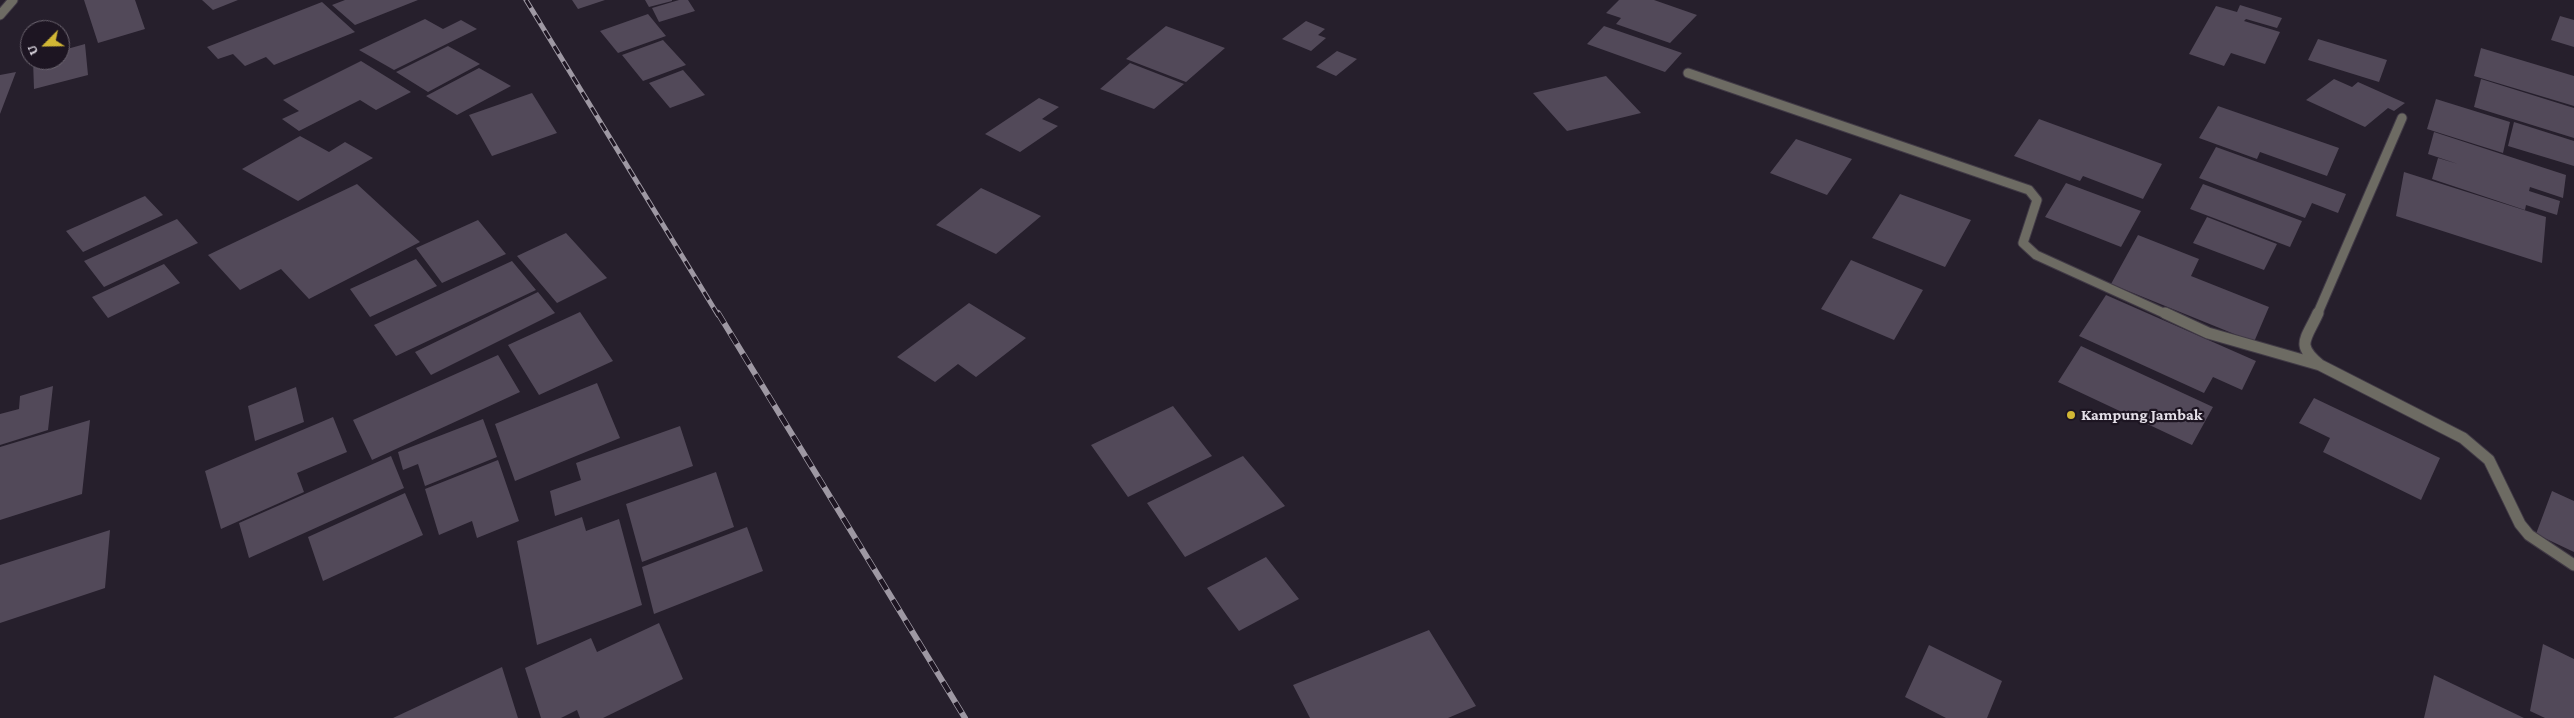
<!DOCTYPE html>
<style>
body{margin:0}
#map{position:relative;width:2574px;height:718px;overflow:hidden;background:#261f2c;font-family:"Crimson Pro",serif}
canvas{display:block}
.north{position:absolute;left:20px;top:20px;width:50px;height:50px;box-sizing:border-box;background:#1d1522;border:1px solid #6d6671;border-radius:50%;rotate:247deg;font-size:14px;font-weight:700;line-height:20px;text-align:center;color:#e4dfe8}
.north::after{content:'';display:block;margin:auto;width:18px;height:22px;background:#d2b735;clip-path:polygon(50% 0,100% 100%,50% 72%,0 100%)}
</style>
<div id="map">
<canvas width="2574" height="718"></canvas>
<div class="north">U</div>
</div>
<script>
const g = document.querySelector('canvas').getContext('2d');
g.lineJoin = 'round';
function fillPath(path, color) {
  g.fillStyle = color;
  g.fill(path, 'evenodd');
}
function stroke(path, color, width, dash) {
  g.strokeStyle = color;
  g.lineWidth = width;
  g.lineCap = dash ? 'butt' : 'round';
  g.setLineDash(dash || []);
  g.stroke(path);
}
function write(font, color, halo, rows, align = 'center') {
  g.font = font + ' "Crimson Pro",serif';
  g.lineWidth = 4.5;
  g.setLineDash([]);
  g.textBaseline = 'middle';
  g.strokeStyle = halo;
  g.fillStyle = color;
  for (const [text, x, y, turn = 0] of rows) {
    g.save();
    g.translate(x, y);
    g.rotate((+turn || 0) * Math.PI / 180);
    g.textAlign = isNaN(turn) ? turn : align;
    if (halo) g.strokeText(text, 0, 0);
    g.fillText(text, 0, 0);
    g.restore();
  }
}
const building = new Path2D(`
 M 84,0 L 135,0 L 145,29 L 98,43 Z
 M 202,0 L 238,0 L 213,10 Z
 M 345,0 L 418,0 L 355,25 L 332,5 Z
 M 572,0 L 605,0 L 578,9 Z
 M 645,0 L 672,0 L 672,1 L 649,7 Z
 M 679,0 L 688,0 L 695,11 L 659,22 L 652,8 Z
 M 1619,0 L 1654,0 L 1697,15 L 1670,43 L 1616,24 L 1621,18 L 1606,13 Z
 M 322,2 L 355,32 L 274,65 L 266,57 L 245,66 L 233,54 L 218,59 L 207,47 Z
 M 2240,5 L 2282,18 L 2277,28 L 2246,19 L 2244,21 L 2280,32 L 2265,64 L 2231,53 L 2224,66 L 2189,54 L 2216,6 L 2237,12 Z
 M 648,14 L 666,36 L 618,53 L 600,31 Z
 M 2560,16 L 2574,20 L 2574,47 L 2551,40 Z
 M 425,19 L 443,29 L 461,20 L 477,29 L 394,70 L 359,50 Z
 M 1306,21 L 1325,29 L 1318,35 L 1326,38 L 1311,51 L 1282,39 Z
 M 1166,26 L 1225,48 L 1186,82 L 1126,59 Z
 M 1604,26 L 1682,53 L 1665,72 L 1587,44 Z
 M 2318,39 L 2387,60 L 2379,82 L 2308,60 Z
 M 663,40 L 686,65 L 643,81 L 622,55 Z
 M 85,44 L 88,75 L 34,89 L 33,60 L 60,60 L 60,51 Z
 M 448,46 L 480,64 L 428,92 L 396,72 Z
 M 2481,48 L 2574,76 L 2574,106 L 2474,76 Z
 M 1337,51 L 1357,59 L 1336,76 L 1316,67 Z
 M 361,61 L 411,92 L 376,110 L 360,100 L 299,131 L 282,119 L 299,111 L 283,100 Z
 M 1130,63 L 1184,84 L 1154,109 L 1100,89 Z
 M 479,68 L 511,86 L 457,115 L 426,96 Z
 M 683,70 L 705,95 L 670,108 L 649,83 Z
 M 16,72 L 0,114 L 0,75 Z
 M 1606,76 L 1641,113 L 1567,131 L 1533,93 Z
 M 2334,79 L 2352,87 L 2358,82 L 2405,103 L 2394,111 L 2388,108 L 2365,127 L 2306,100 Z
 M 2481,79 L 2574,108 L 2574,138 L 2474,107 Z
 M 532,93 L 557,133 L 492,156 L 469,115 Z
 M 1039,98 L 1059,107 L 1042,119 L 1058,126 L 1020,152 L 985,134 Z
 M 2436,99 L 2510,122 L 2503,153 L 2427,129 Z
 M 2218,106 L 2339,148 L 2327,176 L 2260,152 L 2257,159 L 2199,138 Z
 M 2039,119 L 2162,164 L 2143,199 L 2083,176 L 2080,181 L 2014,156 Z
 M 2514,122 L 2574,141 L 2574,166 L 2508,146 Z
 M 2434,132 L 2566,175 L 2563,198 L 2530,187 L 2529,191 L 2560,201 L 2557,215 L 2526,205 L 2525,210 L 2432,179 L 2438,158 L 2458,164 L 2428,154 Z
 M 300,136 L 329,152 L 345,142 L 373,158 L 298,201 L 242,169 Z
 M 1796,139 L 1852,159 L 1827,195 L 1770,173 Z
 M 2216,147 L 2346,194 L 2338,213 L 2312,203 L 2305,218 L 2199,178 Z
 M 2404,172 L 2546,217 L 2542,263 L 2396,216 Z
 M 2066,183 L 2141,211 L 2121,247 L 2045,217 Z
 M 357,184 L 420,242 L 309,299 L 281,269 L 240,290 L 208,255 Z
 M 2203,184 L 2302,221 L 2290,247 L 2190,209 Z
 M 981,188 L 1041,216 L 996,254 L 936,225 Z
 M 1900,194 L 1971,220 L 1945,267 L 1872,238 Z
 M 145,196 L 163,215 L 83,252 L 66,231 Z
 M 2207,217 L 2277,244 L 2264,270 L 2193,243 Z
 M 177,219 L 198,243 L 104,287 L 84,261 Z
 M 478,220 L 506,254 L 442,283 L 416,248 Z
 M 566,233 L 607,278 L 557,303 L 517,256 Z
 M 2138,235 L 2199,259 L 2191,276 L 2269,307 L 2254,342 L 2111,284 Z
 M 416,259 L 437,286 L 370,317 L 350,289 Z
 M 1851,260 L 1923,290 L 1894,340 L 1821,309 Z
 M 512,261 L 536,290 L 396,356 L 374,325 Z
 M 164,264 L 180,283 L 108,318 L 92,297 Z
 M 538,292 L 555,313 L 431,375 L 415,352 Z
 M 2106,295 L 2256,361 L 2242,390 L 2213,377 L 2204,393 L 2079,336 Z
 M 969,303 L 1026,338 L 976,377 L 958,364 L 935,382 L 897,357 Z
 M 580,312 L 613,361 L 539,395 L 508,345 Z
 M 2081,346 L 2213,407 L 2192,445 L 2058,382 Z
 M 498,355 L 520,392 L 372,460 L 353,420 Z
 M 597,383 L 620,438 L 515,481 L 495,424 Z
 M 53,386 L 48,430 L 0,445 L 0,414 L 19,409 L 20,396 Z
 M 296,387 L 304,422 L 255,441 L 248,406 Z
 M 2314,398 L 2440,458 L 2421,500 L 2323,452 L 2330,438 L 2299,423 Z
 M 1173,406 L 1212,456 L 1128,497 L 1091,445 Z
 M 333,417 L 347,452 L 297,473 L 304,492 L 221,529 L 205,471 Z
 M 483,419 L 497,457 L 425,486 L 418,464 L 403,470 L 398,452 Z
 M 90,420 L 82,494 L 0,520 L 0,447 Z
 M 680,426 L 693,466 L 555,516 L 550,491 L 581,480 L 576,463 Z
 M 391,456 L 404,488 L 249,558 L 239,523 Z
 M 1243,456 L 1285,506 L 1185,557 L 1147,503 Z
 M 498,460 L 519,521 L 477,538 L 472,521 L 439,535 L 425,489 Z
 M 716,472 L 734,527 L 642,562 L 626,504 Z
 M 2552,491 L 2574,501 L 2574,552 L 2536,534 Z
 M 405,493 L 423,535 L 323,581 L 308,537 Z
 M 582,517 L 586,531 L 619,519 L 642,605 L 537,645 L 517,541 Z
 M 747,527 L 763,571 L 654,614 L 642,567 Z
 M 110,530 L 105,588 L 0,623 L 0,565 Z
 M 1266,557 L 1299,599 L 1239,631 L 1207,588 Z
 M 659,623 L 683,679 L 603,718 L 580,718 L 577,710 L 561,718 L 541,718 L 525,668 L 591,638 L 597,652 Z
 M 1429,630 L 1476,706 L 1448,718 L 1310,718 L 1293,685 Z
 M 2543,644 L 2574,659 L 2574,718 L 2545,718 L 2530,711 Z
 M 1929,645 L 2002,681 L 1987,718 L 1946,718 L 1905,697 Z
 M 502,667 L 518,718 L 393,718 Z
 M 2434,675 L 2524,718 L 2424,718 Z`);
const minorFar1 = new Path2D(`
 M 0,15 L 13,0
 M 1688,73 L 2029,190 L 2037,200 L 2023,243 L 2036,255 L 2168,315
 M 2317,315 L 2402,118`);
const minor = new Path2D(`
 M 2165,313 L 2208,333 L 2320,365
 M 2318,313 C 2306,340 2295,344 2320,365 L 2463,438 L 2489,460 L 2520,524 L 2529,535 L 2574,565`);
const railFar1 = new Path2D(`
 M 526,0 L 718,315`);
const rail = new Path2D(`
 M 718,313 L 965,718`);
const markers = [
 [2071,415,5,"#d2b735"]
];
const poiNames = [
 ["Kampung Jambak",2081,415]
];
fillPath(building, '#524959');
stroke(minorFar1, '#413a46', 11);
stroke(minor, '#413a46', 13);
stroke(minorFar1, '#6d6b63', 9);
stroke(minor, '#6d6b63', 11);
stroke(railFar1, '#9e98a3', 5);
stroke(rail, '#9e98a3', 6);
stroke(railFar1, '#1d1522', 3, [9]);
stroke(rail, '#1d1522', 4.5, [12]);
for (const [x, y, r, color] of markers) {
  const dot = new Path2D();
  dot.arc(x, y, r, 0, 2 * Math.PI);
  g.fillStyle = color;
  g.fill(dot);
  stroke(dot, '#1d1522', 2);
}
write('bold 16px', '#e4dfe8', '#1d1522', poiNames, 'left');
</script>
